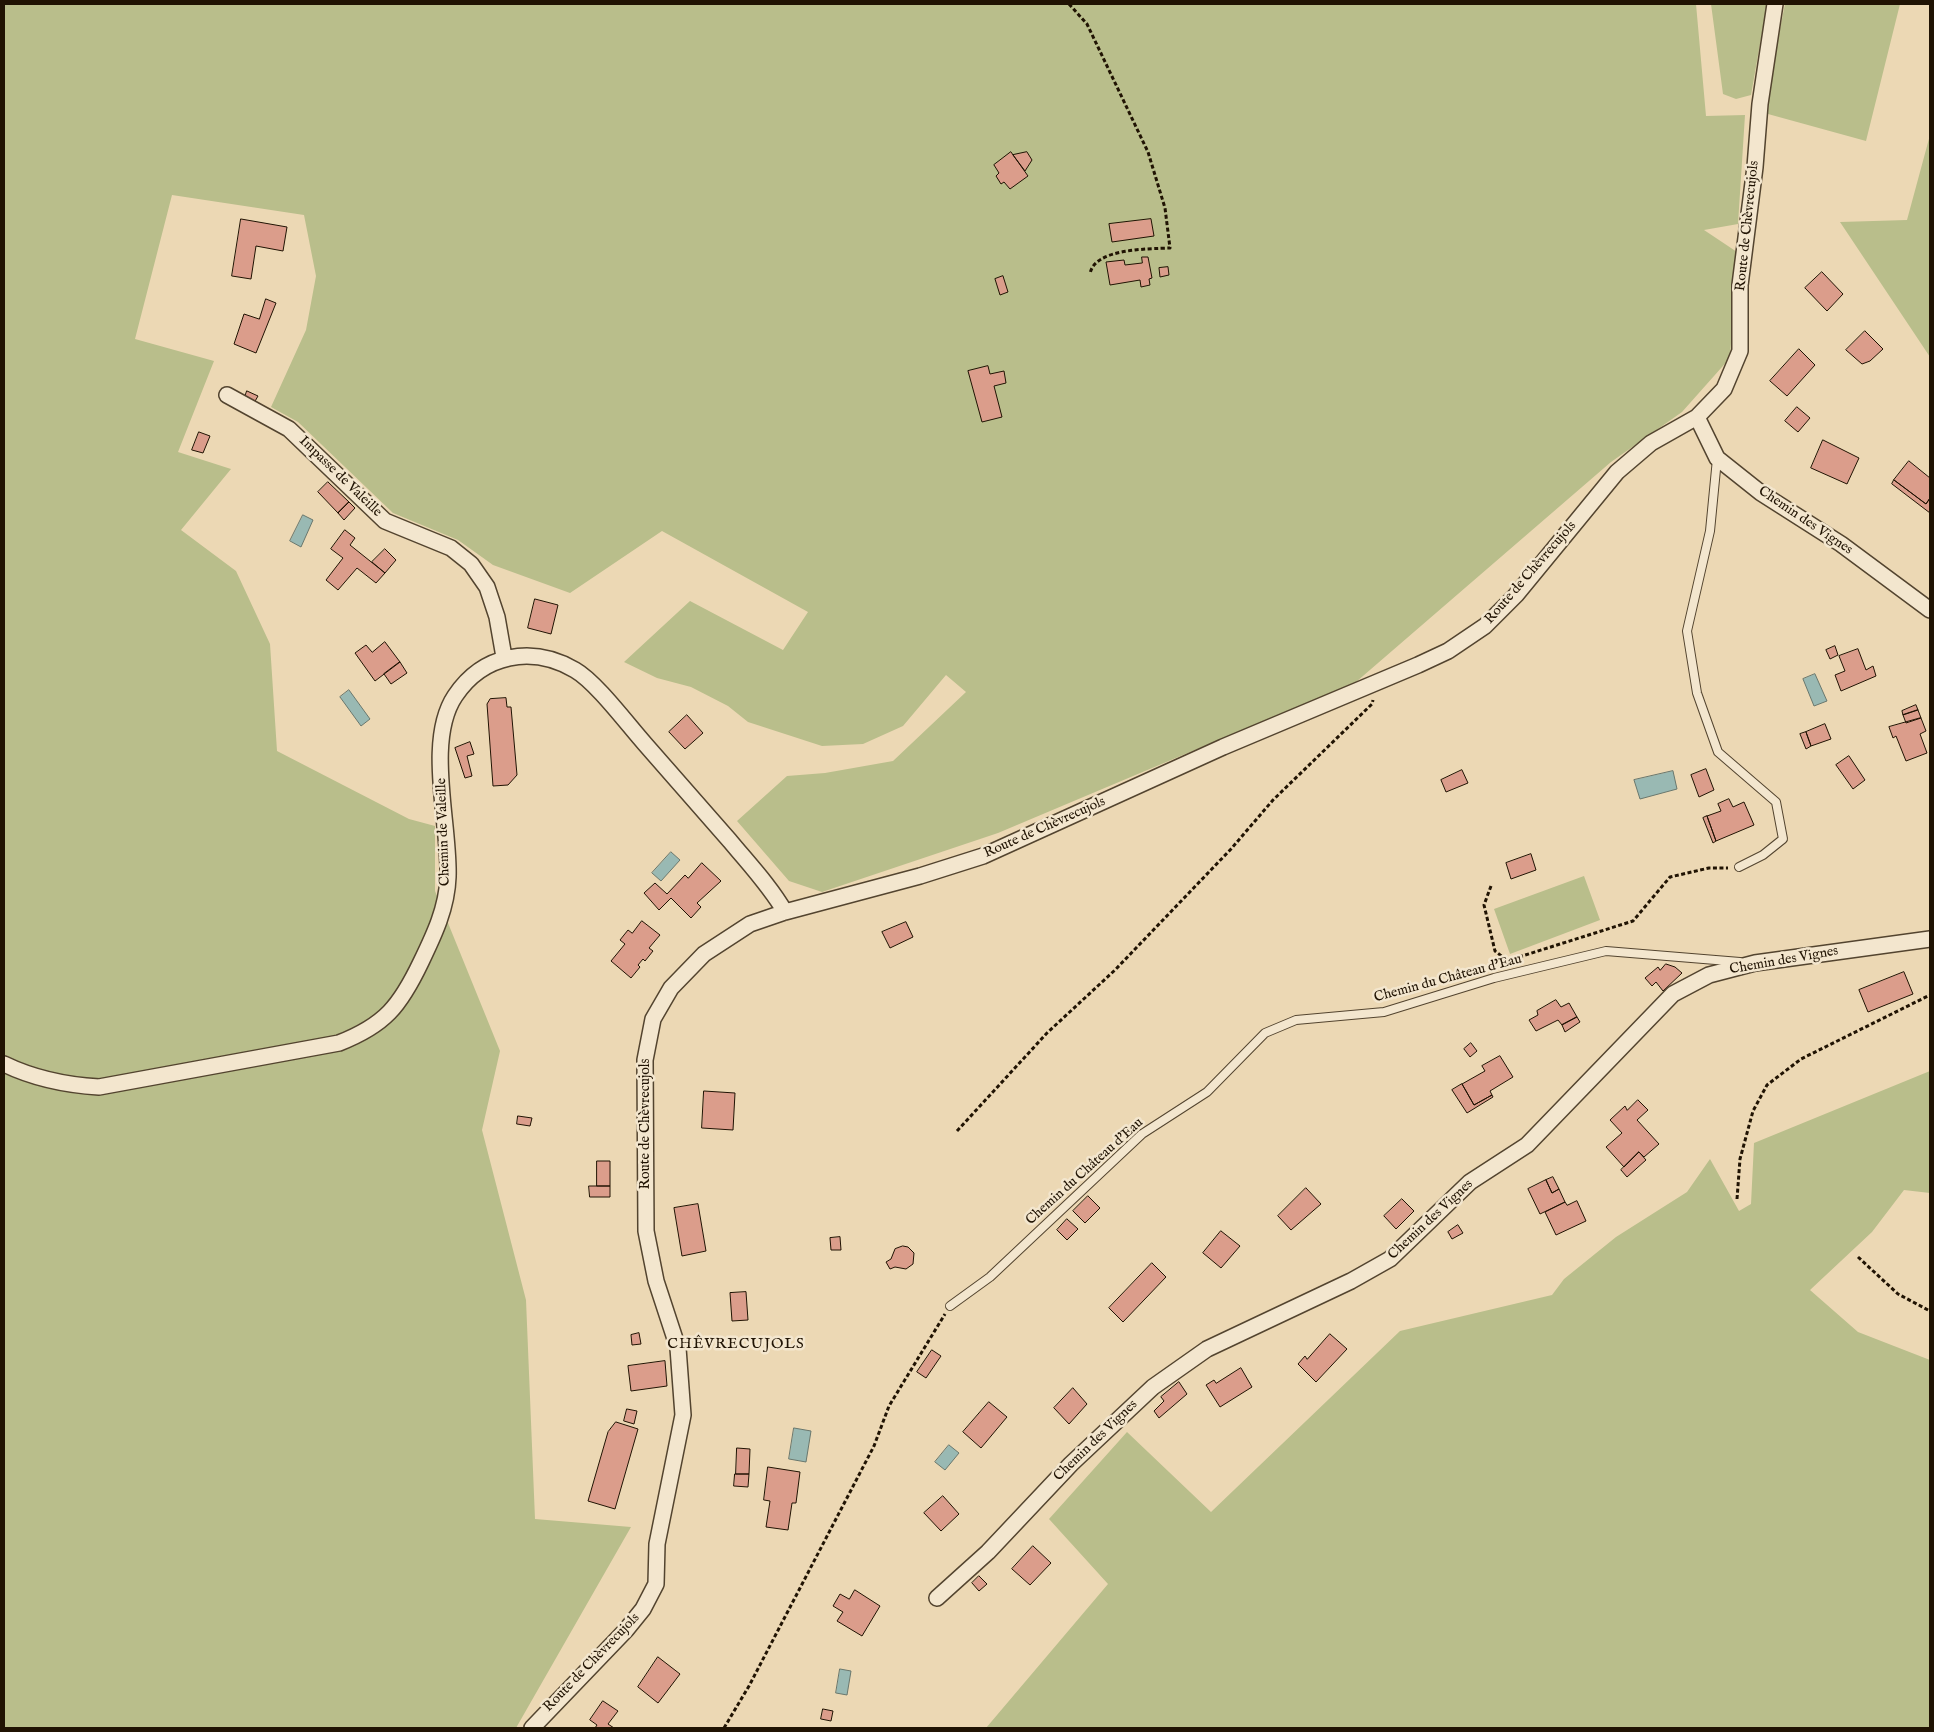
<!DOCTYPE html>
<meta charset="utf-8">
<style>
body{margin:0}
#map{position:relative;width:1934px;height:1732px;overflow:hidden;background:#ecd8b4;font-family:"IM FELL English",serif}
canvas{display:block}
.frame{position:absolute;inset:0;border:5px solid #201303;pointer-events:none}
</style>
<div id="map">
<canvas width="1934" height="1732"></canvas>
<div class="frame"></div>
</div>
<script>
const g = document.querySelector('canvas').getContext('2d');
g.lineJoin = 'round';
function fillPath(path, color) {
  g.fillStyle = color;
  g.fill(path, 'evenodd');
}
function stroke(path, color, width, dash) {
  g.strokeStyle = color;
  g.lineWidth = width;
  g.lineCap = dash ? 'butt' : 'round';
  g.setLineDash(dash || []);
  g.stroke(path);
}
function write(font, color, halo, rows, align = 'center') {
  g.font = font + ' "IM FELL English",serif';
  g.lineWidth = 5;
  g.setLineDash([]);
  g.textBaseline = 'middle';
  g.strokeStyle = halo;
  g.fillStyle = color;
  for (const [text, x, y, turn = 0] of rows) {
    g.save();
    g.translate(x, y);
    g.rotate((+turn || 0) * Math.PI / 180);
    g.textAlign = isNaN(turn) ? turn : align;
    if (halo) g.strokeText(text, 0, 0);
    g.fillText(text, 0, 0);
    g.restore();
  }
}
const green = new Path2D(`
 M 4,4 L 1696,4 L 1706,116 L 1745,115 L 1738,224 L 1704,230 L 1737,252 L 1730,358 L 1682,412 L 1611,462 L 1356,682 L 998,833 L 822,892 L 789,881 L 737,821 L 787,776 L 825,773 L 893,761 L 966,692 L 946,675 L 903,726 L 863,744 L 822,746 L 748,722 L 728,706 L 691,687 L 657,678 L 624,662 L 690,601 L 783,650 L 808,612 L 662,531 L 570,593 L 493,565 L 458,540 L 393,513 L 298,422 L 271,407 L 306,330 L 316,276 L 304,215 L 172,195 L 135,339 L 214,361 L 178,452 L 231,469 L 181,530 L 236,571 L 270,644 L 277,751 L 409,819 L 435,826 L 435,891 L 500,1051 L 482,1130 L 526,1300 L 535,1519 L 631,1527 L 516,1728 L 4,1728 Z
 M 1711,4 L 1767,4 L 1751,95 L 1736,99 L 1723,94 Z
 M 1785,4 L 1900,4 L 1866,141 L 1768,114 L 1770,79 Z
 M 1930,135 L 1930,357 L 1840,222 L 1907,220 Z
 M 1584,876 L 1600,920 L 1510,954 L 1494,909 Z
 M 1930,1071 L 1930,1193 L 1904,1190 L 1872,1232 L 1810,1290 L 1858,1332 L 1930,1360 L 1930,1728 L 986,1728 L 1108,1584 L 1049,1519 L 1127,1432 L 1211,1512 L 1400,1331 L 1552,1295 L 1564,1279 L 1616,1237 L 1687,1192 L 1710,1159 L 1739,1211 L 1751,1204 L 1754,1143 Z`);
const water = new Path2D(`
 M 303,515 L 313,520 L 301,547 L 290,541 Z
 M 1815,674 L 1827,701 L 1814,706 L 1803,679 Z
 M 349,690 L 370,719 L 361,726 L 340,697 Z
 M 1673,771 L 1677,789 L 1640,799 L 1634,780 Z
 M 671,852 L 680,860 L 661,881 L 652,873 Z
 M 794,1428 L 811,1431 L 806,1462 L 789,1459 Z
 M 949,1445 L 959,1453 L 945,1470 L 935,1462 Z
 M 840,1669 L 851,1671 L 847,1695 L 836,1693 Z`);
const building = new Path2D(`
 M 1011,152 L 1028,176 L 1010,189 L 1004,182 L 1001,184 L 996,176 L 999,173 L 994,165 Z
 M 1027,152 L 1032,160 L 1025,171 L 1013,155 Z
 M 241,219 L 287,227 L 283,251 L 256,246 L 251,279 L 232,276 Z
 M 1151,219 L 1154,236 L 1112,242 L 1109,224 Z
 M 1142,257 L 1148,257 L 1152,278 L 1149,279 L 1150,285 L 1141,287 L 1140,280 L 1110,285 L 1106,262 L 1124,260 L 1125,265 L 1142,263 Z
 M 1168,267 L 1169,275 L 1160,277 L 1159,268 Z
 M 1822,272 L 1843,294 L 1827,311 L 1805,288 Z
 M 1003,276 L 1008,292 L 1000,295 L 995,279 Z
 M 266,299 L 276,303 L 256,353 L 234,344 L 244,314 L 259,319 Z
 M 1865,331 L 1883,349 L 1870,361 L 1862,364 L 1846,350 Z
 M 1799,349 L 1815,365 L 1787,396 L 1770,381 Z
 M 988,366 L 990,374 L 1004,371 L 1006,383 L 994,386 L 1002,417 L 982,422 L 968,371 Z
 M 247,391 L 258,396 L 254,403 L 245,397 Z
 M 1797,407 L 1810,418 L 1798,432 L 1785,421 Z
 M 199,432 L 210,436 L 203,453 L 192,450 Z
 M 1823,440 L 1859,458 L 1847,484 L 1811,468 Z
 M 1909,461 L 1930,478 L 1930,498 L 1926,504 L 1894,480 Z
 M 1894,480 L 1926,504 L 1930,498 L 1930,513 L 1892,484 Z
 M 328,482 L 349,502 L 338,513 L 318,492 Z
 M 349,502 L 355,508 L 344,520 L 338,513 Z
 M 345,530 L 355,538 L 350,545 L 385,573 L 376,583 L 357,568 L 338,590 L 326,580 L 343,558 L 331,549 Z
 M 385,549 L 396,560 L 385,573 L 372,562 Z
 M 535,599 L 558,605 L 551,634 L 528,628 Z
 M 385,642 L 400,662 L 375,681 L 355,653 L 366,645 L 372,652 Z
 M 1835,646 L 1838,655 L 1830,659 L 1826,650 Z
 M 1858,649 L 1866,670 L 1873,666 L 1876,676 L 1841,691 L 1835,675 L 1845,671 L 1839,656 Z
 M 400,662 L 407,673 L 391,684 L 384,674 Z
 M 506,698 L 507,707 L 511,707 L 517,775 L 508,785 L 493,786 L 487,704 L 490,699 Z
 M 1916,705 L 1918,710 L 1903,715 L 1902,711 Z
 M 1918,710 L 1921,718 L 1906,723 L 1903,715 Z
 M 687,715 L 703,733 L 685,749 L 669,732 Z
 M 1921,718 L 1926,731 L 1920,734 L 1927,753 L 1906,761 L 1896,736 L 1893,738 L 1889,727 Z
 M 1825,724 L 1831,739 L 1811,746 L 1806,732 Z
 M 1806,732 L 1811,746 L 1806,749 L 1800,734 Z
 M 470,742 L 474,754 L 467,756 L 472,776 L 465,778 L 455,748 Z
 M 1849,756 L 1865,780 L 1853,789 L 1836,765 Z
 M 1706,769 L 1714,790 L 1699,797 L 1691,775 Z
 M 1462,770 L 1468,783 L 1446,792 L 1441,780 Z
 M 1729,799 L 1733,807 L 1744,802 L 1754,825 L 1716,841 L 1707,816 L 1721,811 L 1718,804 Z
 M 1707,816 L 1716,841 L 1713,843 L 1703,818 Z
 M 1531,854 L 1536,870 L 1511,879 L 1506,863 Z
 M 702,863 L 721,881 L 697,903 L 701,907 L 691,918 L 671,898 L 659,910 L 644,893 L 655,883 L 667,894 L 685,875 L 688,878 Z
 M 642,921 L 660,935 L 649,948 L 653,951 L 645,961 L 643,959 L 638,965 L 640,967 L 631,978 L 611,961 L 625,944 L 620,940 L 628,930 L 632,933 Z
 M 906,922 L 913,937 L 890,948 L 882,932 Z
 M 1666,964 L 1675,967 L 1682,973 L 1663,991 L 1656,982 L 1652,986 L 1645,978 L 1658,967 L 1660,970 Z
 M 1904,972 L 1913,994 L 1868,1012 L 1859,990 Z
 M 1556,1000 L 1561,1007 L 1569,1003 L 1577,1017 L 1562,1025 L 1558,1020 L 1536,1031 L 1529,1020 L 1538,1015 L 1537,1011 Z
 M 1577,1017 L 1580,1022 L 1565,1032 L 1562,1025 Z
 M 1471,1043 L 1477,1051 L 1470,1057 L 1464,1049 Z
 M 1500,1056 L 1513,1077 L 1490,1091 L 1492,1095 L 1474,1105 L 1462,1084 L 1485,1071 L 1482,1066 Z
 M 1462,1084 L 1474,1105 L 1492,1095 L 1493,1097 L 1467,1113 L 1452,1090 Z
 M 704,1091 L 735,1093 L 733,1130 L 702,1128 Z
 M 1638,1100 L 1648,1110 L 1637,1120 L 1659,1144 L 1644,1157 L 1639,1152 L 1624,1167 L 1606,1147 L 1622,1133 L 1610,1120 L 1625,1106 L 1627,1110 Z
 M 518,1116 L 532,1118 L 530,1126 L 517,1124 Z
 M 1639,1152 L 1646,1160 L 1627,1177 L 1621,1170 Z
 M 597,1161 L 610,1161 L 610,1186 L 597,1186 Z
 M 1553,1177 L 1559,1189 L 1552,1193 L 1546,1180 Z
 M 1546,1180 L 1552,1193 L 1559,1189 L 1565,1202 L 1540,1214 L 1528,1189 Z
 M 589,1186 L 610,1186 L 610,1197 L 590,1197 Z
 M 1306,1188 L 1321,1204 L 1291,1230 L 1278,1216 Z
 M 1088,1196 L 1100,1208 L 1085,1223 L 1073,1211 Z
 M 1402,1199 L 1414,1211 L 1396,1229 L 1384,1216 Z
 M 1577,1201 L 1586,1221 L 1556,1235 L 1545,1212 L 1565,1202 L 1567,1205 Z
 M 698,1204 L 706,1251 L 682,1256 L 674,1208 Z
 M 1067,1219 L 1078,1229 L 1067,1240 L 1057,1230 Z
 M 1458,1225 L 1463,1233 L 1452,1239 L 1448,1232 Z
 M 1221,1231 L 1240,1246 L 1221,1268 L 1203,1253 Z
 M 840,1237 L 841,1250 L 831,1250 L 830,1238 Z
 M 903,1246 L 908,1247 L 914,1253 L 913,1264 L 906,1269 L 895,1267 L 890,1269 L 886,1262 L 891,1259 L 895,1249 Z
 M 1152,1263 L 1166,1277 L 1123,1322 L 1109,1308 Z
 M 746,1292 L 748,1320 L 732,1321 L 730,1293 Z
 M 639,1333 L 641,1344 L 632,1345 L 631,1335 Z
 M 1330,1334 L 1347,1349 L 1316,1382 L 1298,1364 L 1305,1356 L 1307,1359 Z
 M 932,1350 L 941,1356 L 926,1378 L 917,1372 Z
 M 665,1361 L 667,1386 L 631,1391 L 628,1366 Z
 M 1241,1368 L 1252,1387 L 1220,1407 L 1206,1385 L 1214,1380 L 1216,1383 Z
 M 1179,1382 L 1187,1394 L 1159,1418 L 1154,1411 L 1164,1401 L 1161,1397 Z
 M 1073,1388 L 1087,1404 L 1069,1424 L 1054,1408 Z
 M 989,1402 L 1007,1417 L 981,1448 L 963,1432 Z
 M 627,1409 L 637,1411 L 634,1424 L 624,1421 Z
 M 616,1422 L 638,1429 L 615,1509 L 588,1501 L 608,1432 Z
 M 737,1448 L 750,1449 L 749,1474 L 736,1474 Z
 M 768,1467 L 800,1472 L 796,1503 L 792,1503 L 788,1530 L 766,1527 L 770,1501 L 764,1500 Z
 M 735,1474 L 749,1474 L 748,1487 L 734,1486 Z
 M 943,1496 L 959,1514 L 941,1531 L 924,1513 Z
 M 1033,1546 L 1051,1563 L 1030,1585 L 1012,1569 Z
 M 979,1576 L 987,1584 L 979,1591 L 972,1583 Z
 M 855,1590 L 880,1606 L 862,1636 L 837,1621 L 843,1612 L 833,1606 L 840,1594 L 849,1599 Z
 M 658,1657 L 680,1674 L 658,1703 L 638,1687 Z
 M 603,1701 L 618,1711 L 608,1724 L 614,1728 L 595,1728 L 597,1725 L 590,1720 Z
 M 823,1709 L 833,1711 L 831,1721 L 821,1719 Z`);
const path = new Path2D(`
 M 1069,4 L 1087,24 L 1148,152 L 1165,208 L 1170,248 C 1149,249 1094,248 1090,274
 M 1491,886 L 1484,905 L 1495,951 L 1508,961
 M 1519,957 L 1633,921 L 1670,877 L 1709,868 L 1728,868
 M 957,1131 L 1047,1033 L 1115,970 L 1231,849 L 1273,800 L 1372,704 L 1373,700
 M 1737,1199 L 1740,1159 L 1753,1111 L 1767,1085 L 1801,1059 L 1930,995
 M 1858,1257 L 1898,1294 L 1930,1311
 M 724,1728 L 749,1686 L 874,1446 L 889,1406 L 945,1314`);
const service = new Path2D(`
 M 1717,459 L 1710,531 L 1687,631 L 1697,693 L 1718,752 L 1776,802 L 1783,839 L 1763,855 L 1739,867
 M 950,1306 L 990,1277 L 1142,1134 L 1207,1092 L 1265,1033 L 1296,1020 L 1384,1012 L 1494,978 L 1606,951 L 1740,962`);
const minor = new Path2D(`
 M 227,395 L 289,429 L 385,521 L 451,548 L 471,564 L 487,587 L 497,617 L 504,657
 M 1697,417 L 1717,458 L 1761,493 L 1841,544 L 1930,610
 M 4,1064 C 35,1079 65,1085 99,1087 L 339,1043 C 385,1025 400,1006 421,962 C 434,935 447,908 448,877 C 450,825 425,741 455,696 C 483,654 532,645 575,670 C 596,682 628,725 645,744 C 674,777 702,809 730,841 C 749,864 770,886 785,912
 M 937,1598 L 988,1552 L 1071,1464 L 1153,1387 L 1207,1349 L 1351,1281 L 1390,1259 L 1470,1182 L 1527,1145 L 1673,994 L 1709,975 L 1755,963 L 1930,939
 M 532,1728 L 626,1630 L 643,1609 L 656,1584 L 657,1544 L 683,1415 L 678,1348 L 656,1281 L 646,1231 L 645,1060 L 653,1019 L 671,988 L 704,954 L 750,924 L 785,912 L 920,876 L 983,856 L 1223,747 L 1418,665 L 1448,651 L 1485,626 L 1516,595 L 1617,472 L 1651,443 L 1697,417 L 1724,389 L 1740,351 L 1740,285 L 1755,167 L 1760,104 L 1775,4`);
const streetNames = [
 ["Route de Chèvrecujols",1748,226,-84],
 ["Impasse de Valeille",340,477,44],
 ["Chemin des Vignes",1805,521,34],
 ["Route de Chèvrecujols",1531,573,-49],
 ["Route de Chèvrecujols",1045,828,-24],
 ["Chemin de Valeille",444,832,-92],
 ["Chemin des Vignes",1784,961,-10],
 ["Chemin du Château d'Eau",1448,979,-15],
 ["Route de Chèvrecujols",646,1124,-90],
 ["Chemin du Château d'Eau",1085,1172,-42],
 ["Chemin des Vignes",1431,1220,-43],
 ["Chemin des Vignes",1096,1441,-44],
 ["Route de Chèvrecujols",592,1663,-46]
];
const neighbourhoodNames = [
 ["CHÊVRECUJOLS",736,1345]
];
fillPath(green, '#b9be8b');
fillPath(water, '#99b9b3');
stroke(water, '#69776d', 1);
fillPath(building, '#db9d8b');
stroke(building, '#201303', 1);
stroke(service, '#53442f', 10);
stroke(minor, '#53442f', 18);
stroke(path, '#201303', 3, [4, 2.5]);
stroke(service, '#f3e6ce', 8);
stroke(minor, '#f3e6ce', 15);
write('14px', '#201303', '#f3e6ce', streetNames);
g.letterSpacing = '1px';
write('15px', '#201303', '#f3e6ce', neighbourhoodNames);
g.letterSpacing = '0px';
</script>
